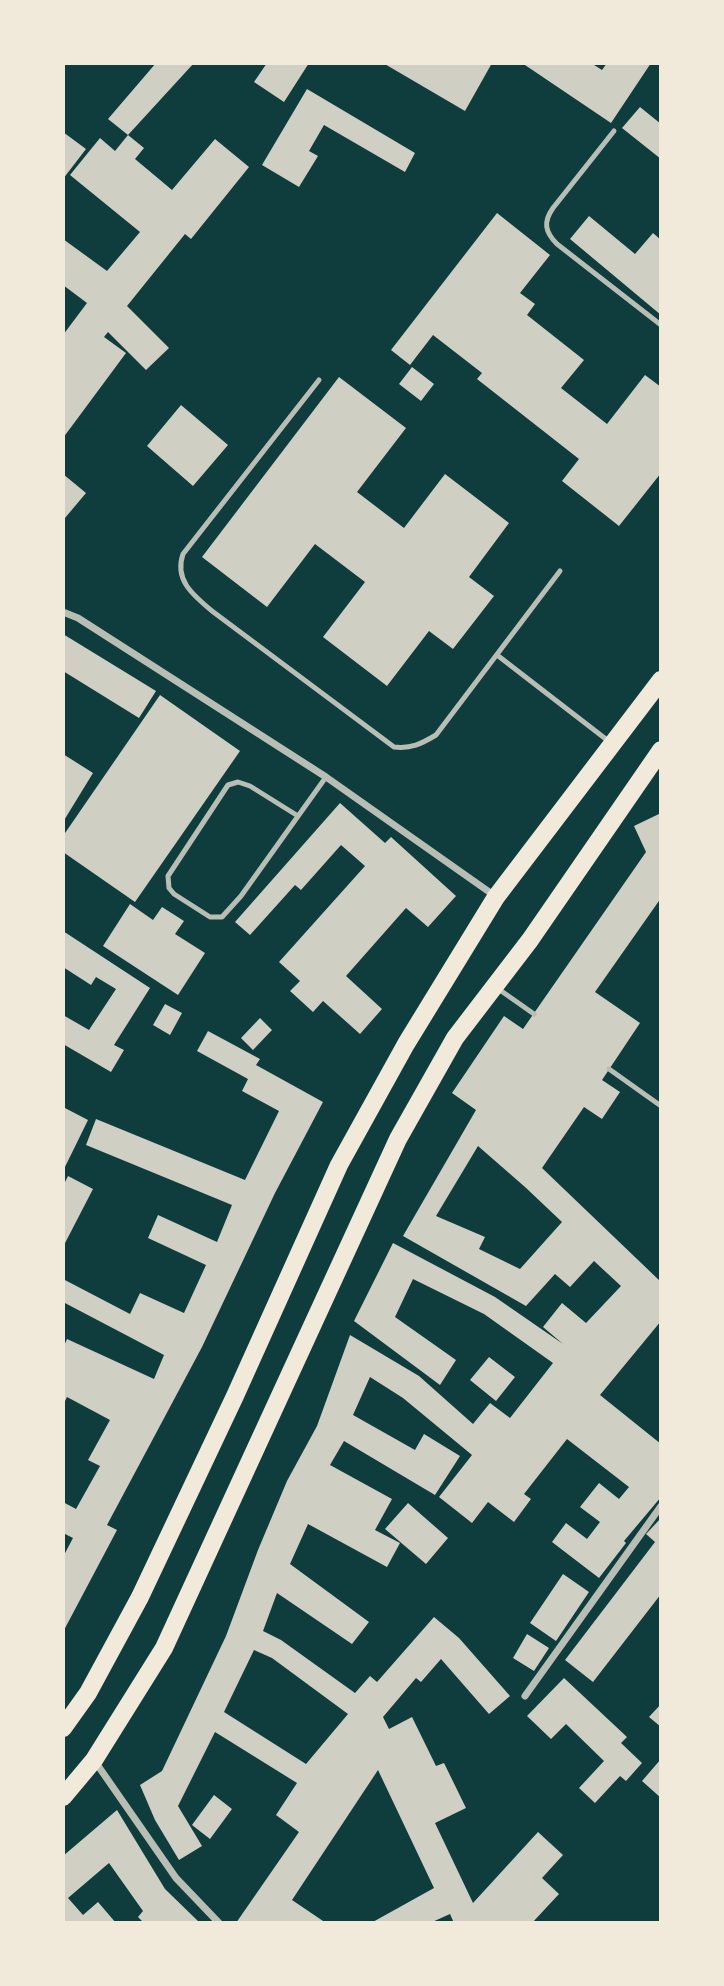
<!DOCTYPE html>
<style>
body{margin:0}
#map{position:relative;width:724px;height:1986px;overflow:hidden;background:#0f3d3e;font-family:"DM Sans",sans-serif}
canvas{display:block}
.frame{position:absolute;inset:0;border:65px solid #f1e9da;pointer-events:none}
</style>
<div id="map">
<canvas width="724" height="1986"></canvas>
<div class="frame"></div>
</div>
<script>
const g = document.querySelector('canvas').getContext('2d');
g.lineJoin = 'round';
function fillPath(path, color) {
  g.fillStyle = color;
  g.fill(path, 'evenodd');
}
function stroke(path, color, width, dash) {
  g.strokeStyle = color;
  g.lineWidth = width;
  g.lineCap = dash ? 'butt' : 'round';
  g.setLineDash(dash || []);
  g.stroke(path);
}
const building = new Path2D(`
 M 156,63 L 194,63 L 128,135 L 108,119 Z
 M 267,63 L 309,63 L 284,102 L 254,82 Z
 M 383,63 L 492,63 L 465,111 Z
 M 522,63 L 591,63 L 602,70 L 607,63 L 651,63 L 611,123 Z
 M 307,89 L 415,153 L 405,172 L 324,125 L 309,151 L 318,156 L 299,187 L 262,165 Z
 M 640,107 L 661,124 L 661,159 L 622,128 Z
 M 63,132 L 86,149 L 63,179 Z
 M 128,135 L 144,148 L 135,159 L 172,190 L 215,139 L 249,167 L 191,239 L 185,234 L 127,306 L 169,348 L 146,370 L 108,332 L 104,337 L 126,353 L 63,438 L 63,335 L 87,303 L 63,285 L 63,239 L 107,271 L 140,232 L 70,175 L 100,138 L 115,151 Z
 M 497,213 L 550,255 L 520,293 L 535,304 L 527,315 L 584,360 L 561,388 L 607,424 L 645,375 L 661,387 L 661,473 L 619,526 L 562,481 L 579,459 L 477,379 L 482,373 L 433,335 L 410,365 L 391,350 Z
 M 589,216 L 635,254 L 653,233 L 661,240 L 661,315 L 570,239 Z
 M 412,367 L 434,384 L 421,401 L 399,384 Z
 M 339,377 L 406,428 L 357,492 L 404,528 L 445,474 L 509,523 L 469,577 L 494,596 L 453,649 L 429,631 L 387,686 L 323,637 L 365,582 L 315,544 L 267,607 L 202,557 Z
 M 181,405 L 228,445 L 193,486 L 147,446 Z
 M 63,474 L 86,493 L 65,518 L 63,516 Z
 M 63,634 L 156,691 L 139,718 L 63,671 Z
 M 160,695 L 240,751 L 135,902 L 63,852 L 63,836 Z
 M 63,754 L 93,773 L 63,822 Z
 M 340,803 L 385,843 L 391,837 L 456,896 L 428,927 L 406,908 L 346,976 L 382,1009 L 360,1034 L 323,1001 L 313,1012 L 290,991 L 300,981 L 279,962 L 365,866 L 341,845 L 301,890 L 295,885 L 250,935 L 235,922 Z
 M 661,813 L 661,898 L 595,992 L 640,1023 L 602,1080 L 620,1092 L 602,1119 L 584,1107 L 542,1168 L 661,1282 L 661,1321 L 600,1395 L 661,1444 L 661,1497 L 624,1541 L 626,1543 L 599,1578 L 552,1542 L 566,1523 L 587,1539 L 600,1522 L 580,1507 L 599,1483 L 619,1499 L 629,1487 L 567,1439 L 524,1494 L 531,1499 L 514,1522 L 488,1502 L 472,1523 L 439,1497 L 472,1455 L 403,1398 L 370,1377 L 353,1415 L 415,1450 L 424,1434 L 460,1456 L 435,1495 L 344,1441 L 330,1465 L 392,1499 L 375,1530 L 400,1543 L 387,1567 L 308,1524 L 290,1564 L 369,1622 L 352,1644 L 277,1593 L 263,1631 L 281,1640 L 355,1693 L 370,1676 L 377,1682 L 434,1617 L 459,1638 L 510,1696 L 489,1714 L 441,1659 L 421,1682 L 416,1678 L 383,1717 L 389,1729 L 412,1717 L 436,1766 L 444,1763 L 466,1808 L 435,1823 L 473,1903 L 538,1832 L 563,1855 L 542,1878 L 559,1894 L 532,1923 L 454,1923 L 450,1914 L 430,1923 L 371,1923 L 434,1888 L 378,1770 L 292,1900 L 326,1923 L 236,1923 L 299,1832 L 276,1815 L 297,1783 L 215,1732 L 178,1806 L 202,1846 L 179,1860 L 155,1820 L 140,1785 L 162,1771 L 226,1636 L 258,1550 L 287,1481 L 317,1426 L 350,1335 L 419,1376 L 473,1424 L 490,1403 L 510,1418 L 553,1363 L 484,1314 L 413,1279 L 395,1317 L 456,1360 L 440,1385 L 354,1321 L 393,1243 L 495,1297 L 563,1344 L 543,1327 L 562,1303 L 586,1323 L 621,1286 L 594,1261 L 570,1287 L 555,1274 L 526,1306 L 403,1236 L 476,1110 L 452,1093 L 504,1016 L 523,1029 L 646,852 L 634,826 ZM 478,1146 L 525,1187 L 562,1222 L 520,1269 L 479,1249 L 485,1237 L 436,1216 ZM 254,1650 L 272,1658 L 348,1714 L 306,1764 L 224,1712 Z
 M 130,904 L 153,920 L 162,907 L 184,921 L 175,934 L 205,953 L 178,995 L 103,946 Z
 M 63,931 L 150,988 L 114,1045 L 124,1050 L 111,1072 L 63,1044 L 63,1015 L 89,1030 L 116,989 L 96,977 L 91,985 L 63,967 Z
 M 165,1004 L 182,1013 L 170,1035 L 153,1025 Z
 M 260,1018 L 272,1030 L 253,1050 L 241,1038 Z
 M 208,1031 L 260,1059 L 256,1065 L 323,1102 L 275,1193 L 202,1347 L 107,1525 L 117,1530 L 63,1632 L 63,1557 L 73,1538 L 63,1533 L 63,1502 L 76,1509 L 100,1466 L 88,1460 L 110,1420 L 67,1397 L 63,1405 L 63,1348 L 67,1339 L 154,1379 L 164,1355 L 63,1302 L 63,1279 L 130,1314 L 140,1293 L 184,1313 L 206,1265 L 148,1238 L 158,1215 L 217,1242 L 232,1205 L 86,1145 L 96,1119 L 245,1180 L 279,1111 L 242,1091 L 248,1079 L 197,1051 Z
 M 63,1107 L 88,1120 L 63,1171 Z
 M 68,1176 L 93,1189 L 63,1247 L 63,1186 Z
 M 489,1357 L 515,1377 L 496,1401 L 470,1380 Z
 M 408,1503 L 448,1538 L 426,1564 L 385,1529 Z
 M 661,1518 L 661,1594 L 593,1682 L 565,1660 L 655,1542 L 646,1534 Z
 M 563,1574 L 589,1592 L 556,1641 L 530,1623 Z
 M 527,1634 L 549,1648 L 534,1671 L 513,1658 Z
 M 564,1678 L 627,1737 L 621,1743 L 642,1763 L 626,1781 L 620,1776 L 595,1803 L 579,1788 L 604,1761 L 566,1724 L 551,1739 L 527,1716 Z
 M 661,1704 L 661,1727 L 649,1717 Z
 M 661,1759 L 661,1798 L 642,1781 Z
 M 214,1795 L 232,1809 L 210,1839 L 192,1825 Z
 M 117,1810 L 165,1889 L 200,1923 L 144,1923 L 138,1917 L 143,1911 L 109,1863 L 68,1898 L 83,1915 L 98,1902 L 116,1923 L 63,1923 L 63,1856 Z`);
const service = new Path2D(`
 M 614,131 L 553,208 C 543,222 545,232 557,244 L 661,325
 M 319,380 L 183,554 C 174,580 193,595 212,611 L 394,747 C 411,749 421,744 436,735 L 560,571
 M 497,655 L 611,743
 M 298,816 L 250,786 L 238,782 L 228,785 L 168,876 L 169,888 L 174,894 L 210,917 L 222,917 L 241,896 L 326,777
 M 497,988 L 534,1014
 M 609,1069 L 661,1106`);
const minor = new Path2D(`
 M 63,612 L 78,618 L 326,777 L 495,896
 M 525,1696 L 661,1506
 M 94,1760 L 176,1878 L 219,1923`);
const primary = new Path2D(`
 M 63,1728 L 88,1693 L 140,1597 L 235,1396 L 339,1165 L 406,1044 L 496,897 L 661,680
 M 63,1797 L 94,1760 L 164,1648 L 398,1139 L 455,1038 L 530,940 L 661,750`);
fillPath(building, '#cfcfc3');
stroke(service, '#b8beb3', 5);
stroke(minor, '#b8beb3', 7);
stroke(primary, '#f1e9da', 18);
</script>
